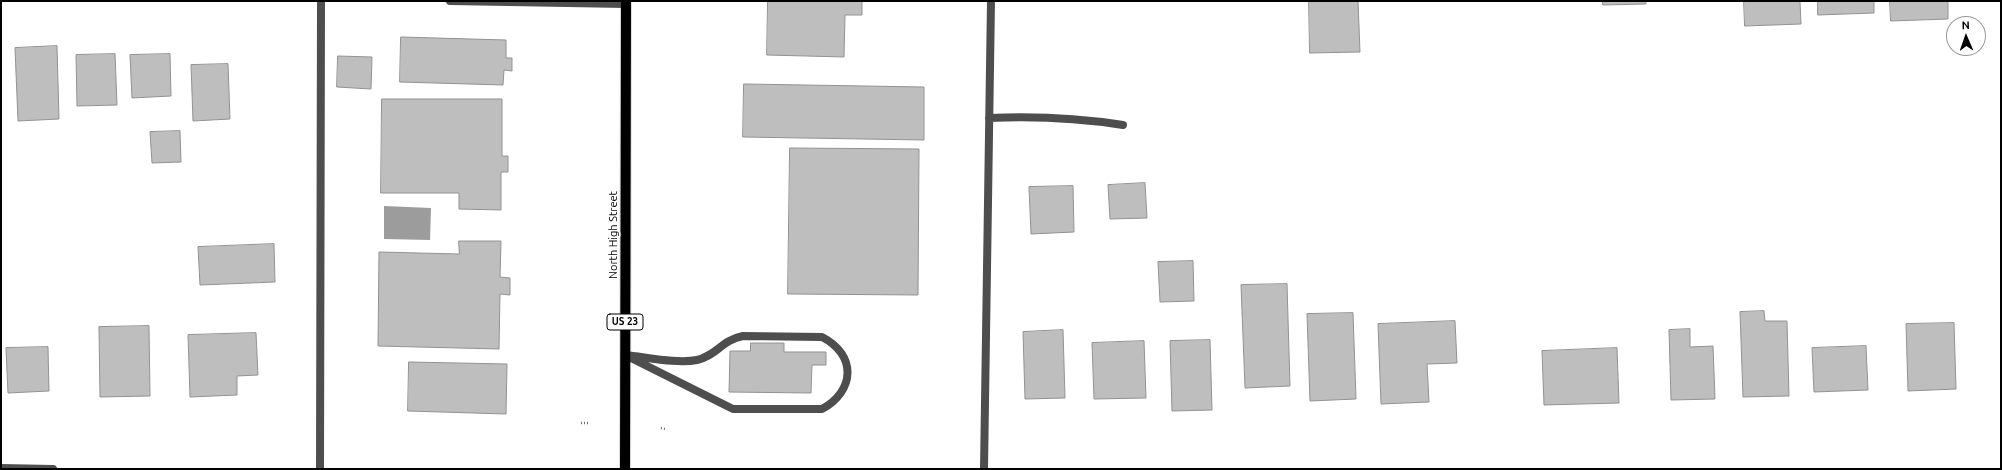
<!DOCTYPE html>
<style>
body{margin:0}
#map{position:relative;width:2002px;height:470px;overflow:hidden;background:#fff;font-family:Ubuntu,sans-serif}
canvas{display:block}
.frame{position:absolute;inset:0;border:2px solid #000;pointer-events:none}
.north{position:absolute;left:1946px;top:16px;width:40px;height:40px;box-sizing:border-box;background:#fff;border:1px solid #999;border-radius:50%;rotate:358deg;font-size:11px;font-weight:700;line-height:16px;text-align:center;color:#000}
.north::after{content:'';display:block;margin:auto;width:14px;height:18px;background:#000;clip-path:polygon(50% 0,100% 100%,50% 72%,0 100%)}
</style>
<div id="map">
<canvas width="2002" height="470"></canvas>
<div class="frame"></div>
<div class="north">N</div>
</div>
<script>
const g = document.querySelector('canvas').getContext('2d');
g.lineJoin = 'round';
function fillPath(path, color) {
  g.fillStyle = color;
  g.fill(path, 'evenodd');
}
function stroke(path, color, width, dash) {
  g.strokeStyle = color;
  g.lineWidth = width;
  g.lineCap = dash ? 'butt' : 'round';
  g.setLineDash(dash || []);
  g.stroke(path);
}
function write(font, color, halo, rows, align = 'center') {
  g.font = font + ' Ubuntu,sans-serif';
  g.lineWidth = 3;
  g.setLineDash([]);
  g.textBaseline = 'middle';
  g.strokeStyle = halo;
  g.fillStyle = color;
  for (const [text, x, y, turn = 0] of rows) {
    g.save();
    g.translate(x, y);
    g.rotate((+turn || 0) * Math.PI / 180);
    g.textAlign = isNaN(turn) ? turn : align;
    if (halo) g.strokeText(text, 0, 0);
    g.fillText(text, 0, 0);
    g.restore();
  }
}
const water = new Path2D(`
 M 384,206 L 431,208 L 430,240 L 384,239 Z`);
const building = new Path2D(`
 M 768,1 L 862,1 L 862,15 L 845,15 L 844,57 L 767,55 Z
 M 1309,1 L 1358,1 L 1360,52 L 1310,53 Z
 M 1603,1 L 1646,1 L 1646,4 L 1603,5 Z
 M 1744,1 L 1800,1 L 1801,24 L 1745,26 Z
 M 1818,1 L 1874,1 L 1874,13 L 1818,15 Z
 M 1890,1 L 1948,1 L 1948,19 L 1891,21 Z
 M 401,37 L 506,40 L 506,58 L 512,58 L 512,71 L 504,70 L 503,85 L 400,82 Z
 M 57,46 L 59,119 L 18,121 L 15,48 Z
 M 115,54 L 117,105 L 77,106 L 76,55 Z
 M 170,54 L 171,96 L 132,98 L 130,55 Z
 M 338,56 L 372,57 L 371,89 L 337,87 Z
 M 228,64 L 230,119 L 193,121 L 191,65 Z
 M 744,84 L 924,87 L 924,140 L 743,137 Z
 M 382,99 L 502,99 L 502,156 L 508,156 L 508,172 L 501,172 L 501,210 L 459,209 L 459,193 L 381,193 Z
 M 180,131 L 181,162 L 152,163 L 150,132 Z
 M 790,148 L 919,149 L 918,295 L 788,294 Z
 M 1145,183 L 1147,218 L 1110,219 L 1108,185 Z
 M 1073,186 L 1074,232 L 1031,234 L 1029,187 Z
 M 459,241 L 501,241 L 500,277 L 510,278 L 510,295 L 500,294 L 499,349 L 378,346 L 379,252 L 459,254 Z
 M 274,244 L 275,282 L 200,285 L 198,247 Z
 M 1193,261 L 1194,301 L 1160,302 L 1158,262 Z
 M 1287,284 L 1290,386 L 1245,388 L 1241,285 Z
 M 1764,311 L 1765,321 L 1787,321 L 1789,396 L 1743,397 L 1740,312 Z
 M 1353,313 L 1356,399 L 1310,401 L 1307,314 Z
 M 1455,321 L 1457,363 L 1427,364 L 1429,402 L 1381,404 L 1378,324 Z
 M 1954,323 L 1956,389 L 1908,391 L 1906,324 Z
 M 149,326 L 150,396 L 100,397 L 99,327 Z
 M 1690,329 L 1690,347 L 1713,346 L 1715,399 L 1671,400 L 1669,330 Z
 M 1063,330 L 1065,398 L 1025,399 L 1023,332 Z
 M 256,333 L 258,375 L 237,376 L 237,395 L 190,397 L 188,335 Z
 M 1210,340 L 1212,410 L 1172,411 L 1170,341 Z
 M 1144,341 L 1146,398 L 1094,399 L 1092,343 Z
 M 751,343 L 784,343 L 784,352 L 826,352 L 826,365 L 812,365 L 811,393 L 729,392 L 730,351 L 750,351 Z
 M 1866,346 L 1868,390 L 1814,392 L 1812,348 Z
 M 48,347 L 49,391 L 8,393 L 6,348 Z
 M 1617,348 L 1619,403 L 1544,405 L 1542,351 Z
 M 409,362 L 507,364 L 506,414 L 408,411 Z`);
const path = new Path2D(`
 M 581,423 L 588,423
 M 661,428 L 665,429`);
const service = new Path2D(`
 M 989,118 C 1034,116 1078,118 1123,125
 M 743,336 L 822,337 C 857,355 855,391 822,409 L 733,409 L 625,355 C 646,357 677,364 697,360 C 716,356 722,340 743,336 Z
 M 320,469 L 321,1
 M 984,469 L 991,1`);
const minor = new Path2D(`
 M 450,1 L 626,4
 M 1,468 L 53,469`);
const primary = new Path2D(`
 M 625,469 L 626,1`);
const shields = [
 [625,322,36]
];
const shieldNames = [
 ["US 23",625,322]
];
const streetNames = [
 ["North High Street",613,235,-90]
];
fillPath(water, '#9c9c9c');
fillPath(building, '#bebebe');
stroke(building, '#929292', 1);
stroke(primary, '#dbdbdb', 12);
stroke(path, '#707070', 2.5, [1, 2]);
stroke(service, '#4e4e4e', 8);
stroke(minor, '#4e4e4e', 8);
stroke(primary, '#000', 10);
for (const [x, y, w] of shields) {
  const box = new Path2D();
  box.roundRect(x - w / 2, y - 8, w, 16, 3);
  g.fillStyle = '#fff';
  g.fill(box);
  stroke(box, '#000', 1);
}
write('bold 10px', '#000', null, shieldNames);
write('11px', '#000', '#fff', streetNames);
</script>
